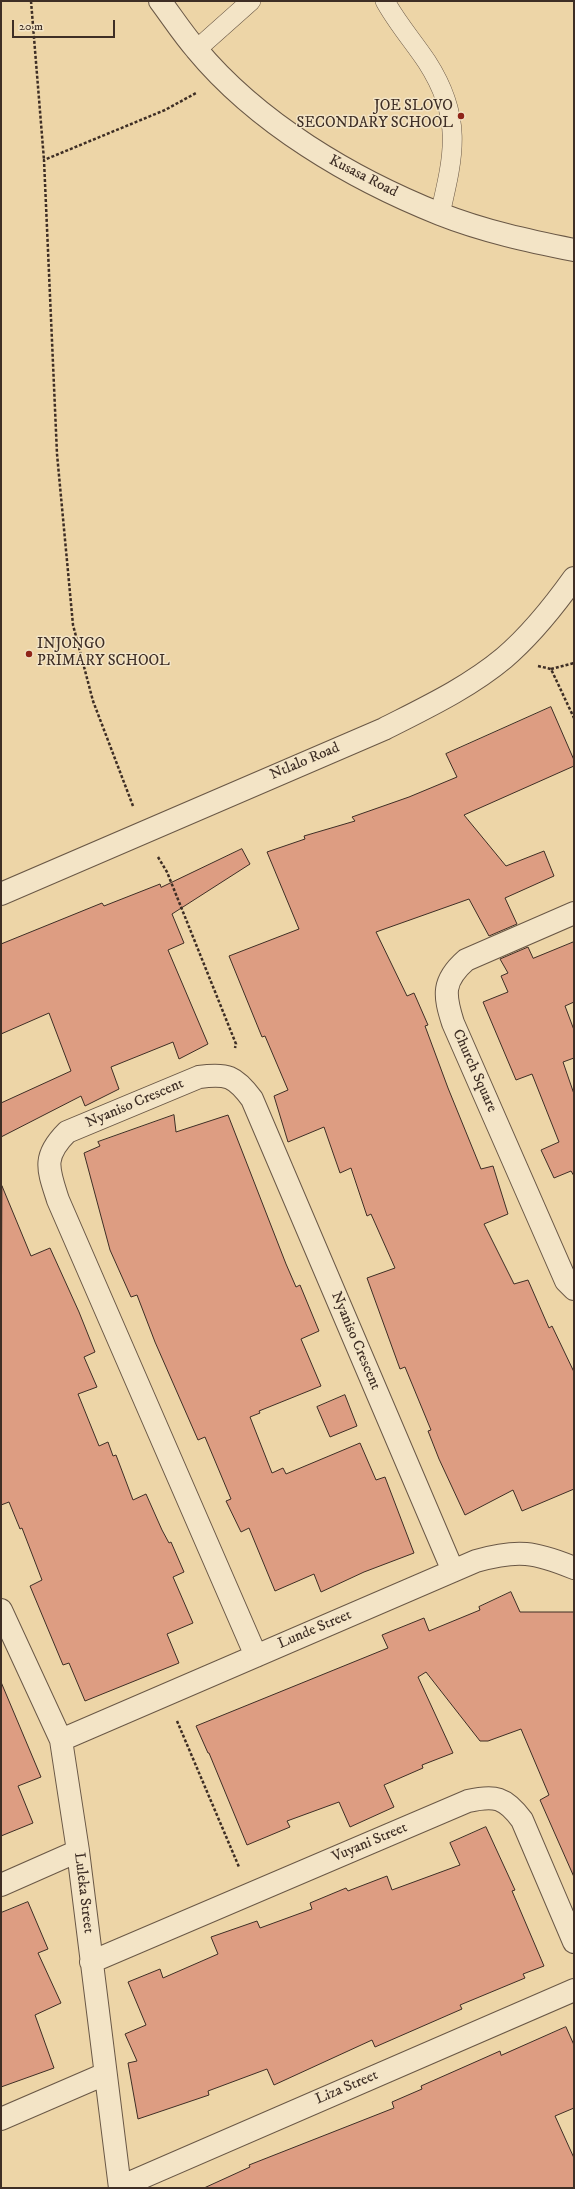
<!DOCTYPE html>
<style>
body{margin:0}
#map{position:relative;width:575px;height:2189px;overflow:hidden;background:#edd5a7;font-family:"IM FELL DW Pica",serif}
canvas{display:block}
.frame{position:absolute;inset:0;border:2px solid #3e2e25;pointer-events:none}
.scale{position:absolute;left:12px;top:20px;width:103px;height:18px;box-sizing:border-box;border:2px solid #3e2e25;border-top:0;padding-left:5px;font-size:12px;line-height:14px;white-space:nowrap;color:#3e2e25;-webkit-text-stroke:3px #f3e4c6;paint-order:stroke}
</style>
<div id="map">
<canvas width="575" height="2189"></canvas>
<div class="frame"></div>
<div class="scale">20 m</div>
</div>
<script>
const g = document.querySelector('canvas').getContext('2d');
g.lineJoin = 'round';
function fillPath(path, color) {
  g.fillStyle = color;
  g.fill(path, 'evenodd');
}
function stroke(path, color, width, dash) {
  g.strokeStyle = color;
  g.lineWidth = width;
  g.lineCap = dash ? 'butt' : 'round';
  g.setLineDash(dash || []);
  g.stroke(path);
}
function write(font, color, halo, rows, align = 'center') {
  g.font = font + ' "IM FELL DW Pica",serif';
  g.lineWidth = 3;
  g.setLineDash([]);
  g.textBaseline = 'middle';
  g.strokeStyle = halo;
  g.fillStyle = color;
  for (const [text, x, y, turn = 0] of rows) {
    g.save();
    g.translate(x, y);
    g.rotate((+turn || 0) * Math.PI / 180);
    g.textAlign = isNaN(turn) ? turn : align;
    if (halo) g.strokeText(text, 0, 0);
    g.fillText(text, 0, 0);
    g.restore();
  }
}
const building = new Path2D(`
 M 551,707 L 574,760 L 574,766 L 464,815 L 506,866 L 544,851 L 554,876 L 505,898 L 517,924 L 489,936 L 469,899 L 376,932 L 407,996 L 414,993 L 428,1025 L 425,1026 L 448,1088 L 481,1169 L 493,1166 L 508,1214 L 484,1224 L 514,1284 L 528,1280 L 549,1328 L 552,1326 L 574,1372 L 574,1489 L 522,1511 L 513,1490 L 465,1515 L 439,1459 L 428,1431 L 431,1430 L 405,1367 L 400,1369 L 367,1278 L 395,1268 L 371,1214 L 367,1216 L 351,1168 L 340,1173 L 324,1127 L 288,1142 L 274,1096 L 288,1090 L 265,1036 L 262,1037 L 229,956 L 299,929 L 267,852 L 305,839 L 304,836 L 355,821 L 352,817 L 409,797 L 457,777 L 446,754 Z
 M 242,849 L 250,864 L 172,914 L 184,943 L 168,950 L 208,1044 L 179,1059 L 173,1042 L 111,1067 L 119,1089 L 85,1106 L 81,1096 L 1,1137 L 1,1103 L 71,1071 L 49,1013 L 1,1034 L 1,944 L 102,903 L 104,906 L 160,884 L 161,887 Z
 M 574,942 L 574,1002 L 565,1006 L 574,1030 L 574,1058 L 563,1062 L 574,1094 L 574,1176 L 571,1171 L 554,1178 L 541,1150 L 559,1142 L 532,1074 L 516,1080 L 483,1002 L 508,992 L 501,976 L 508,973 L 500,959 L 528,947 L 533,958 Z
 M 174,1115 L 176,1132 L 228,1115 L 286,1264 L 296,1287 L 300,1285 L 319,1331 L 301,1339 L 321,1386 L 259,1411 L 260,1413 L 250,1417 L 272,1473 L 283,1468 L 286,1474 L 360,1443 L 376,1480 L 385,1477 L 414,1553 L 364,1572 L 321,1592 L 314,1574 L 275,1591 L 249,1528 L 241,1532 L 226,1501 L 231,1499 L 205,1437 L 198,1440 L 155,1342 L 137,1295 L 131,1297 L 110,1250 L 84,1153 L 100,1146 L 98,1142 Z
 M 2,1186 L 31,1256 L 50,1248 L 79,1312 L 95,1352 L 84,1357 L 97,1387 L 78,1394 L 99,1446 L 108,1442 L 113,1456 L 116,1455 L 133,1500 L 146,1494 L 162,1530 L 169,1543 L 171,1542 L 184,1572 L 173,1577 L 193,1623 L 167,1634 L 179,1663 L 85,1701 L 69,1663 L 63,1665 L 30,1586 L 42,1580 L 22,1528 L 20,1529 L 9,1502 L 1,1505 Z
 M 345,1395 L 357,1426 L 330,1437 L 317,1407 Z
 M 511,1592 L 520,1612 L 574,1612 L 574,1877 L 540,1800 L 549,1795 L 521,1729 L 488,1741 L 480,1741 L 426,1672 L 418,1677 L 453,1753 L 422,1765 L 423,1768 L 384,1785 L 394,1807 L 350,1827 L 339,1802 L 287,1821 L 290,1827 L 247,1845 L 209,1753 L 208,1753 L 196,1726 L 388,1648 L 382,1635 L 424,1618 L 429,1631 L 480,1610 L 479,1607 Z
 M 1,1682 L 41,1777 L 18,1786 L 33,1823 L 1,1836 Z
 M 486,1827 L 515,1890 L 512,1891 L 544,1966 L 523,1974 L 525,1978 L 460,2005 L 462,2009 L 375,2047 L 372,2040 L 274,2085 L 267,2069 L 208,2091 L 209,2095 L 138,2119 L 128,2063 L 137,2061 L 125,2034 L 146,2025 L 128,1982 L 160,1969 L 163,1978 L 218,1954 L 211,1937 L 257,1921 L 260,1928 L 312,1909 L 310,1903 L 346,1888 L 348,1891 L 387,1876 L 392,1890 L 460,1865 L 450,1843 Z
 M 28,1902 L 48,1949 L 38,1953 L 61,2003 L 35,2015 L 54,2068 L 1,2087 L 1,1913 Z
 M 566,2027 L 574,2045 L 574,2108 L 555,2116 L 574,2158 L 574,2188 L 204,2188 L 250,2167 L 249,2165 L 394,2108 L 392,2102 L 422,2089 L 421,2086 L 482,2059 L 500,2051 L 501,2055 Z`);
const path = new Path2D(`
 M 31,1 L 44,160
 M 538,666 L 551,669 L 574,718
 M 551,669 L 574,663
 M 133,806 L 93,701 L 73,625 L 57,454 L 44,160 L 165,110 L 196,93
 M 158,857 L 167,872 L 236,1044 L 235,1048
 M 177,1721 L 239,1867`);
const lane = new Path2D(`
 M 385,1 C 397,23 413,41 427,62 C 463,118 454,154 440,214
 M 196,50 L 251,1`);
const street = new Path2D(`
 M 160,1 C 172,17 183,34 196,49 C 257,123 352,179 440,214 C 483,231 529,241 574,250
 M 1,894 L 384,729 C 425,708 468,688 504,658 C 531,635 554,606 574,578
 M 574,913 L 466,960 C 442,981 444,995 453,1023 L 566,1281 L 574,1289
 M 1,1610 L 61,1740 L 78,1851 L 120,2188
 M 256,1656 L 58,1200 C 48,1169 42,1157 67,1132 L 199,1077 C 227,1073 235,1076 252,1099 L 453,1571
 M 61,1740 L 476,1561 C 518,1549 535,1552 574,1568
 M 1,1885 L 78,1851
 M 91,1962 L 468,1801 C 495,1795 505,1797 522,1820 L 574,1942
 M 1,2119 L 105,2074
 M 120,2187 L 574,1990`);
const markers = [
 [461,116,4,"#8f2418"],
 [29,654,4,"#8f2418"]
];
const poiNames = [
 ["JOE SLOVO",453,107],
 ["SECONDARY SCHOOL",453,124],
 ["INJONGO",37,645,"left"],
 ["PRIMARY SCHOOL",37,662,"left"]
];
const streetNames = [
 ["Kusasa Road",363,177,27],
 ["Ntlalo Road",305,762,-23],
 ["Church Square",474,1071,66],
 ["Nyaniso Crescent",135,1104,-23],
 ["Nyaniso Crescent",355,1341,67],
 ["Lunde Street",315,1630,-23],
 ["Vuyani Street",370,1843,-23],
 ["Luleka Street",83,1893,83],
 ["Liza Street",347,2088,-23]
];
fillPath(building, '#dd9d82');
stroke(building, '#3e2e25', 1);
stroke(lane, '#6a5846', 20);
stroke(street, '#6a5846', 24);
stroke(path, '#3e2e25', 2.5, [3, 2]);
stroke(lane, '#f3e4c6', 19);
stroke(street, '#f3e4c6', 22);
for (const [x, y, r, color] of markers) {
  const dot = new Path2D();
  dot.arc(x, y, r, 0, 2 * Math.PI);
  g.fillStyle = color;
  g.fill(dot);
  stroke(dot, '#f3e4c6', 1.5);
}
write('15px', '#3e2e25', '#f3e4c6', poiNames, 'right');
write('15px', '#3e2e25', '#f3e4c6', streetNames);
</script>
